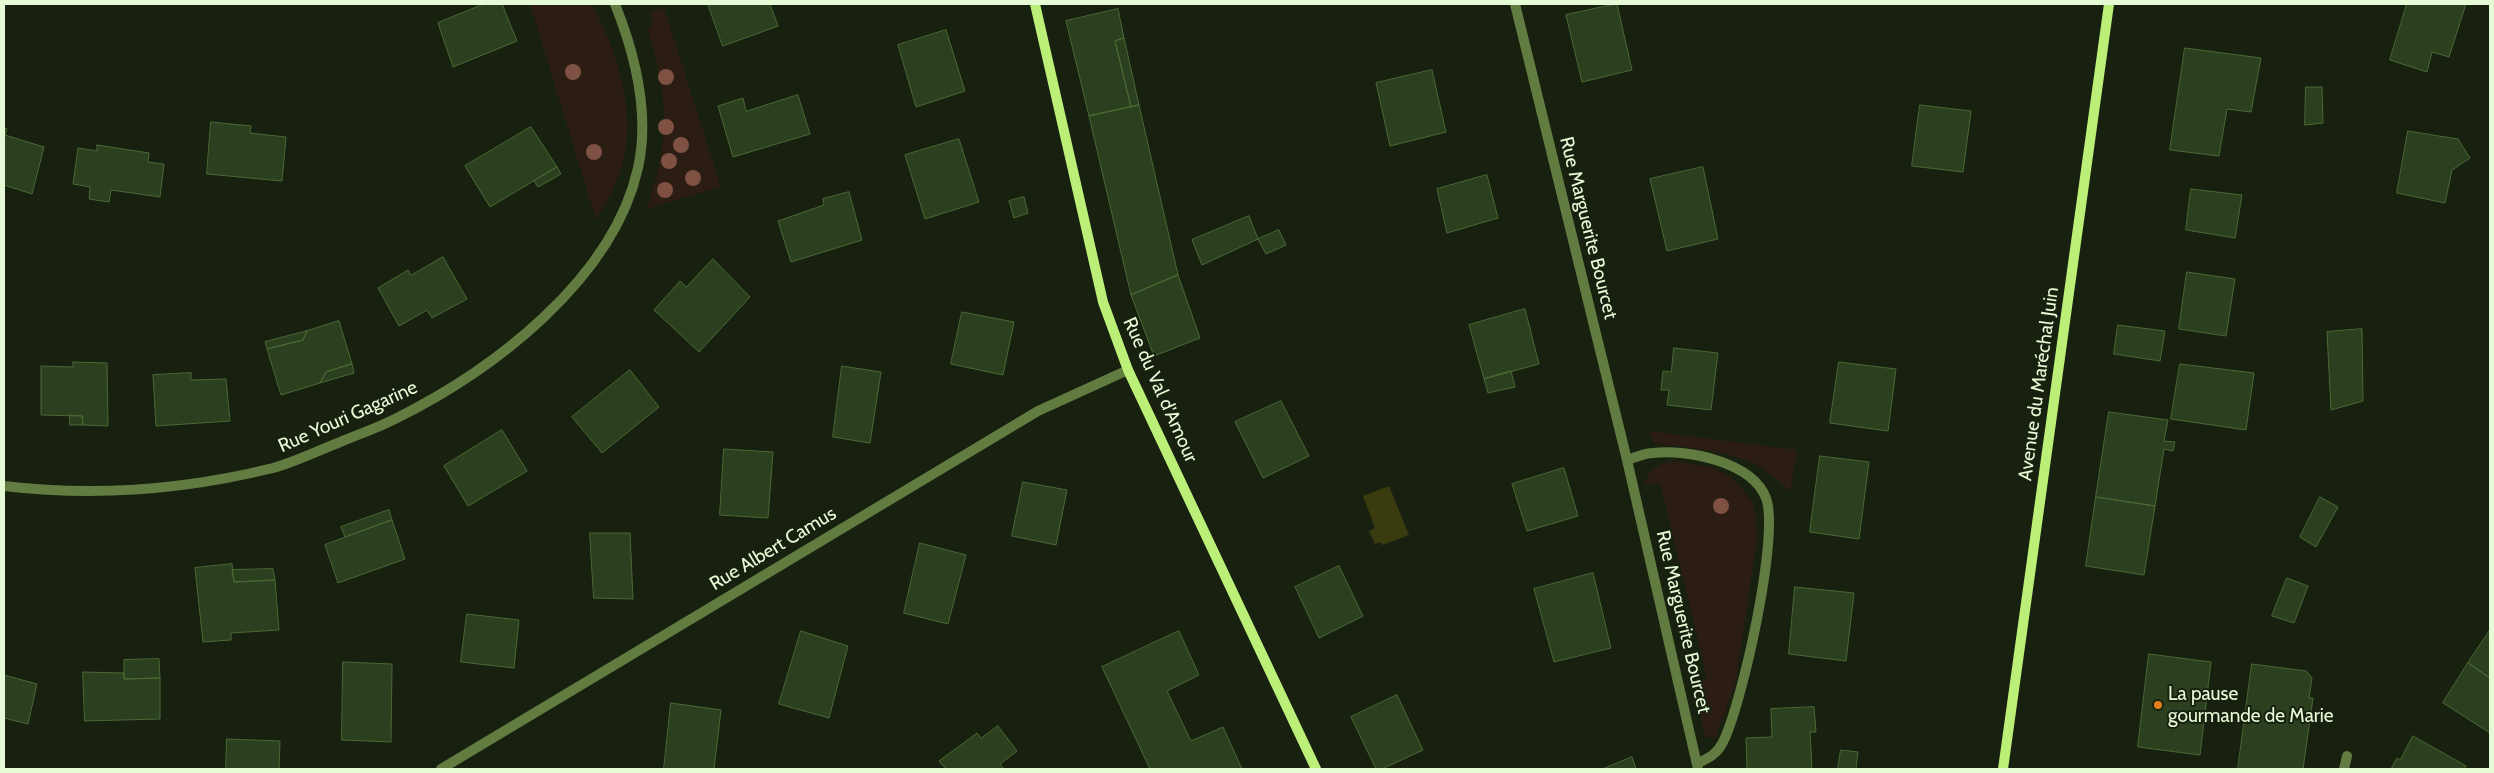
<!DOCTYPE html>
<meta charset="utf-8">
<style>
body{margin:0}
#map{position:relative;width:2494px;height:773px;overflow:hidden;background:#182110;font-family:Cabin,sans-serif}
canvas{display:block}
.frame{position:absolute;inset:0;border:5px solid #e7fad6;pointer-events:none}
</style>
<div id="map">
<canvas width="2494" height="773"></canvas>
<div class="frame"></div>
</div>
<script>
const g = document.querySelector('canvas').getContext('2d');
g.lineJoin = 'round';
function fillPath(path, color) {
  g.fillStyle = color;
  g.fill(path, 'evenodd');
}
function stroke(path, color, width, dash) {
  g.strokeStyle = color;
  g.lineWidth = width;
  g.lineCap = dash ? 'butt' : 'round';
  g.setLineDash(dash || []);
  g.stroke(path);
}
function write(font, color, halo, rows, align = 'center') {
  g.font = font + ' Cabin,sans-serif';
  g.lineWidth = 4;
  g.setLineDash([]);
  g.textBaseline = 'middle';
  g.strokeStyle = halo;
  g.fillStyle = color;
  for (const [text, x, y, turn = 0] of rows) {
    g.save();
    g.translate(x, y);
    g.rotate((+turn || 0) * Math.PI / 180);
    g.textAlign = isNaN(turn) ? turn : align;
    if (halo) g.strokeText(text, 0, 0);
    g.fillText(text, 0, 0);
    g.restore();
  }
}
const green = new Path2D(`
 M 530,4 L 591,4 C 616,46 634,105 625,154 C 620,178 609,200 596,220 Z
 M 664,8 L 721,187 L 646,209 C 671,143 668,96 648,30 L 652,24 L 651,11 Z
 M 1649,431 L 1797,450 L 1790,492 C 1782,485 1775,477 1766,471 C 1735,449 1690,449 1654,443 Z
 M 1673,461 L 1709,467 L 1731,476 L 1752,501 L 1756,514 L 1757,539 L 1736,681 L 1716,737 L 1705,737 L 1692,682 L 1707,678 L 1660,482 L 1644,485 C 1649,469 1658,464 1673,461 Z`);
const water = new Path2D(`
 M 1389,486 L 1409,535 L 1382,545 L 1381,542 L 1375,544 L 1369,531 L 1375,528 L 1363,496 Z`);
const building = new Path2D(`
 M 484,4 L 502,4 L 517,41 L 453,67 L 438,23 Z
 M 708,4 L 770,4 L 778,26 L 723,46 Z
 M 1617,4 L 1632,70 L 1582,82 L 1566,15 Z
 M 2407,4 L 2466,4 L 2449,57 L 2432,52 L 2427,72 L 2390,60 Z
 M 1118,9 L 1124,38 L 1115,41 L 1131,107 L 1089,116 L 1066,21 Z
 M 946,30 L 965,91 L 916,107 L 898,45 Z
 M 1124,38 L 1139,105 L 1131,107 L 1115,41 Z
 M 2185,48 L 2261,58 L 2251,112 L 2227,109 L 2219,156 L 2170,150 Z
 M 1432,70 L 1446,132 L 1390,146 L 1376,83 Z
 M 2306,87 L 2322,87 L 2323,123 L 2305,125 Z
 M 798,95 L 810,134 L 733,157 L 718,106 L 743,98 L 746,111 Z
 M 1139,105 L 1178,275 L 1131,295 L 1089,116 Z
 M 1920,105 L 1971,111 L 1963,172 L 1912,166 Z
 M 211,122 L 251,126 L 250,133 L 286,137 L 282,181 L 207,174 Z
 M 531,127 L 557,167 L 490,207 L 465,166 Z
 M 4,128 L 7,129 L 5,135 L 44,147 L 32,194 L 4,185 Z
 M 2408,131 L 2458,139 L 2470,158 L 2452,170 L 2445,203 L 2397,193 Z
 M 959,139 L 979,202 L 925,219 L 905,155 Z
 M 97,145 L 149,153 L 148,162 L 164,164 L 160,197 L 111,190 L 109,202 L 89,199 L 90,187 L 73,184 L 78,148 L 97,151 Z
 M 557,167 L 561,174 L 538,187 L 534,181 Z
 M 1703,167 L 1718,239 L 1667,251 L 1650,179 Z
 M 1487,175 L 1498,218 L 1447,233 L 1437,189 Z
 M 2191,189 L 2242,195 L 2235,238 L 2186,230 Z
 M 849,192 L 862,240 L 791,262 L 778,221 L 824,205 L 823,199 Z
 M 1024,197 L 1028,213 L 1014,218 L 1009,201 Z
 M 1249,216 L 1258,239 L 1202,265 L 1192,240 Z
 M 1279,230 L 1286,245 L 1266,254 L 1258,239 Z
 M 443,257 L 467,299 L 432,318 L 427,310 L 399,326 L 378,288 L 408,270 L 411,275 Z
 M 713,259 L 750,297 L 699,352 L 654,310 L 680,281 L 686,287 Z
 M 2187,272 L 2235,279 L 2226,336 L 2179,329 Z
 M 1178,275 L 1200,338 L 1154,356 L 1131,295 Z
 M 1525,309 L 1539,364 L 1484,379 L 1469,325 Z
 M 962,312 L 1014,322 L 1003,375 L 951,364 Z
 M 339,321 L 352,364 L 326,372 L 320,383 L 281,395 L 267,349 L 303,340 L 307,331 Z
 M 2118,325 L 2165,331 L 2160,361 L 2114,354 Z
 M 2362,329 L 2363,401 L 2331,410 L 2327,332 Z
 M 307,331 L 303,340 L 267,349 L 265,342 Z
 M 1674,348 L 1718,353 L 1711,410 L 1667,405 L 1669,390 L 1661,390 L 1663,371 L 1671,372 Z
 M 73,362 L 107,363 L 108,426 L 83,425 L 82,416 L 41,415 L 41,366 L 73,367 Z
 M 1839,362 L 1896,369 L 1888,431 L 1830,423 Z
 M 352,364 L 354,373 L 320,383 L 326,372 Z
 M 2180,364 L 2254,373 L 2246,430 L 2171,419 Z
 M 842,366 L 881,372 L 870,443 L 833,437 Z
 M 630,370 L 659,407 L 602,453 L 572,417 Z
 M 1511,371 L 1515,387 L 1488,393 L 1484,379 Z
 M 191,373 L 191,380 L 226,379 L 230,421 L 156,426 L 153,375 Z
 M 1281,401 L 1309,456 L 1263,478 L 1235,422 Z
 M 2109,412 L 2168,420 L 2164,441 L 2175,442 L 2173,451 L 2164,449 L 2155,506 L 2096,497 Z
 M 70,415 L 82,416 L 83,425 L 70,425 Z
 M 502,430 L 527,471 L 468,506 L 444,466 Z
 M 724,449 L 773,452 L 768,518 L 720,515 Z
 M 1820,456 L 1869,462 L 1859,539 L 1810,532 Z
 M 1564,468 L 1578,516 L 1527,531 L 1512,484 Z
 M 1023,482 L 1067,490 L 1056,545 L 1012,536 Z
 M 2096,497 L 2155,506 L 2144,575 L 2086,566 Z
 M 2320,497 L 2338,507 L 2316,547 L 2300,537 Z
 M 389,510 L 392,520 L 345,537 L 341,527 Z
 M 392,520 L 405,559 L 338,583 L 325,545 Z
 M 590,533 L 630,533 L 633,599 L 594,598 Z
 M 920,543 L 966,555 L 948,624 L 904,613 Z
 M 232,564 L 234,582 L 275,580 L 279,630 L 231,633 L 231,640 L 203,642 L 195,568 Z
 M 1339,566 L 1363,616 L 1319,638 L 1295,587 Z
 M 273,569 L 275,580 L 234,582 L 232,570 Z
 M 1593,573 L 1611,648 L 1554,662 L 1534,589 Z
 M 2287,578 L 2308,586 L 2294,623 L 2272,616 Z
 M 1795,587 L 1854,593 L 1846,661 L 1789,654 Z
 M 467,614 L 519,620 L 514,668 L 461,662 Z
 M 2490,630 L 2490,678 L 2468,663 Z
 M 801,631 L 848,646 L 829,718 L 779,704 Z
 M 1179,631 L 1199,675 L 1167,691 L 1191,741 L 1223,727 L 1242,769 L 1150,769 L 1102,667 Z
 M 2149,654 L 2211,662 L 2200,755 L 2138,747 Z
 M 159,659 L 160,678 L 124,679 L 124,660 Z
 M 343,662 L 392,664 L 391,742 L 342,740 Z
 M 2468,663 L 2490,678 L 2490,733 L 2443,703 Z
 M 2252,664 L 2306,671 L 2312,678 L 2309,698 L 2313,698 L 2303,769 L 2238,769 Z
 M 83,672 L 124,673 L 124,679 L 160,678 L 160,719 L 85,721 Z
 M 4,675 L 37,684 L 28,724 L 4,718 Z
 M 1397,695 L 1423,750 L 1382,769 L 1376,769 L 1351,717 Z
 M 671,703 L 721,710 L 714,769 L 664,769 Z
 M 1814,707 L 1816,732 L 1810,732 L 1812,769 L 1747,769 L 1746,738 L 1772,737 L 1771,709 Z
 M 998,726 L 1017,751 L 1000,764 L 1004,769 L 946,769 L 939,761 L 977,733 L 981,738 Z
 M 2413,736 L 2466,766 L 2465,769 L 2391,769 L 2397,758 L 2400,760 Z
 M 227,739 L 280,741 L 279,769 L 226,769 Z
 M 1841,750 L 1858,752 L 1856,769 L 1838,769 Z
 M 1632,757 L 1636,769 L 1603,769 Z`);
const lane = new Path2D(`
 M 2344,769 L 2347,756`);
const street = new Path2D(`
 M 1515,4 L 1627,460 L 1698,769
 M 1627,460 C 1636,457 1645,453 1653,453 C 1688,449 1752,462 1766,498 C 1780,535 1742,704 1723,742 C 1717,754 1709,758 1698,763
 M 4,486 C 95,497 184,490 273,468 C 295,462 317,451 338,443 C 357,435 377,428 395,419 C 492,371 613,280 638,168 C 650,114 635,54 615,4
 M 441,769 L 1038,411 L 1128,370`);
const secondary = new Path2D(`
 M 1035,4 L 1103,302 L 1128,370 L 1316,769
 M 2003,769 L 2109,4`);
const trees = [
 [573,72],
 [666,77],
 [666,127],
 [681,145],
 [594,152],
 [669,161],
 [693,178],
 [665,190],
 [1721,506]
];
const markers = [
 [2158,705,5,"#e27e1a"]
];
const streetNames = [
 ["Rue Marguerite Bourcet",1588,228,76],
 ["Avenue du Maréchal Juin",2039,384,-82],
 ["Rue du Val d'Amour",1160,390,66],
 ["Rue Youri Gagarine",348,417,-24],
 ["Rue Albert Camus",773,549,-31],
 ["Rue Marguerite Bourcet",1683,622,77]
];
const poiNames = [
 ["La pause",2168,694],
 ["gourmande de Marie",2168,716]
];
fillPath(green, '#2b1c14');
fillPath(water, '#3a3b0f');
fillPath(building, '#2c401f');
stroke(building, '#496a33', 1);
stroke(lane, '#627b41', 10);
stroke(street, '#627b41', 10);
stroke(secondary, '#bcef77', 10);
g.fillStyle = '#7e5142';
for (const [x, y] of trees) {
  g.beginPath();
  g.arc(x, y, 8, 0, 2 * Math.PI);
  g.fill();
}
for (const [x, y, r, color] of markers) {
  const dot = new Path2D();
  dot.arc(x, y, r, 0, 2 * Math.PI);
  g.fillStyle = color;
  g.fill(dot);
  stroke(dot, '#182110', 2);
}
write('19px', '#e7fad6', '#182110', streetNames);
write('19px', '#e7fad6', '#182110', poiNames, 'left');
</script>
